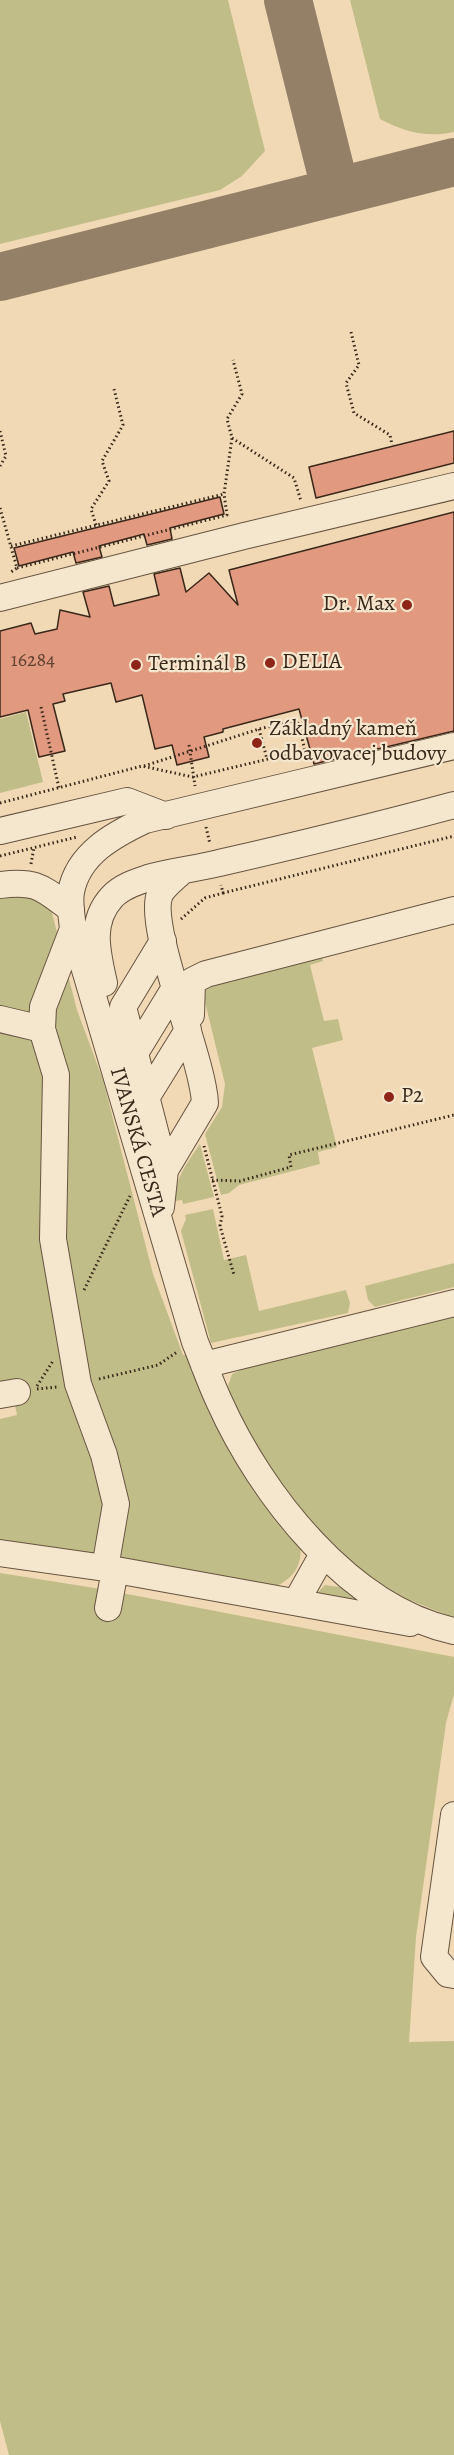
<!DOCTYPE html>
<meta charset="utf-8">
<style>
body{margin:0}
canvas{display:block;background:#f0d9b4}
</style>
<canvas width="454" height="2455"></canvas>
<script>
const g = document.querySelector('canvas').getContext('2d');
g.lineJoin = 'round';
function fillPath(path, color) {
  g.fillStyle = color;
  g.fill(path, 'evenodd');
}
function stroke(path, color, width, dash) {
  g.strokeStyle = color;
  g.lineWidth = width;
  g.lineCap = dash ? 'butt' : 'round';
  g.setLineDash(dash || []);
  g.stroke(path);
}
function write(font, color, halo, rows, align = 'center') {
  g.font = font + ' Alegreya,serif';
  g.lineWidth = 4.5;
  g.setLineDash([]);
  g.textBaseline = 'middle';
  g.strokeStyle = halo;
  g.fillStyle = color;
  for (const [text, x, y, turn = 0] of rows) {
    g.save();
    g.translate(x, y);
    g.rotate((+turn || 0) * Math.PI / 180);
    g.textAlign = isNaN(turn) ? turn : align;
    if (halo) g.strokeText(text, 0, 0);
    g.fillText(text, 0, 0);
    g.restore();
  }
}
const green = new Path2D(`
 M 0,0 L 228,0 L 265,151 L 242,176 L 220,190 L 0,244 Z
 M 350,0 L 454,0 L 454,132 C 426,138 405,132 380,119 Z
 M 26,712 L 43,782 L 0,793 L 0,719 Z
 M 0,890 L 35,895 L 51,909 L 77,1010 L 103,1080 L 153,1274 L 183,1355 L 189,1355 L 300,1542 C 303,1565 295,1577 275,1587 L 0,1544 L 0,1419 L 17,1415 L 14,1400 L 0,1393 Z
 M 321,951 L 323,961 L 310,965 L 324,1021 L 338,1019 L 343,1040 L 312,1048 L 337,1147 L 318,1152 L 320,1164 L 239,1185 L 229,1193 L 221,1195 L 205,1134 L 222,1107 L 225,1084 L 204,998 L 204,991 L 212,986 L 217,979 Z
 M 200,1144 L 214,1197 L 183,1204 L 182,1200 L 175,1201 C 175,1178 187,1163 200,1144 Z
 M 213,1209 L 224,1260 L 246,1255 L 259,1311 L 346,1290 L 350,1303 L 348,1313 L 211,1343 L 181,1231 L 186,1219 L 185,1215 Z
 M 454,1263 L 454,1287 L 375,1307 L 368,1300 L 365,1286 Z
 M 454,1312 L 454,1618 L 405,1598 L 360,1571 L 327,1541 L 274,1476 L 246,1429 L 232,1401 L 228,1386 L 232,1374 L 243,1369 Z
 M 0,1573 L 101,1589 L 454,1657 L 454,1694 L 446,1723 L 416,1937 L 409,2042 L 454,2041 L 454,2455 L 9,2455 L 0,2421 Z
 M 325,1585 L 346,1588 L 370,1604 L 316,1594 Z`);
const taxiway = new Path2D(`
 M 288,0 L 336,192
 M 0,277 L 454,162`);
const building = new Path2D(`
 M 454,431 L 454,463 L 316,498 L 309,467 Z
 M 220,497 L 224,514 L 170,528 L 172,539 L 147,545 L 144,534 L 99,546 L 102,557 L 76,563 L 73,552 L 19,566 L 14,548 Z
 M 454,512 L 454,731 L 314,764 L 299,709 L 223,729 L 223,732 L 204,737 L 209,757 L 177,765 L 172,745 L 155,749 L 142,695 L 116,702 L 111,683 L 63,694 L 65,701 L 53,704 L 65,751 L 39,757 L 28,710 L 0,717 L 0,631 L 31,623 L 35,634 L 57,629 L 60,610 L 90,617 L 83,592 L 109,586 L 114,606 L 159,595 L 154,574 L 180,568 L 186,592 L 209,573 L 238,605 L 229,570 Z`);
const path = new Path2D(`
 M 351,332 L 359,365 L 346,383 L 354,413 L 390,435 L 392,445
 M 0,431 L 6,456 L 0,466
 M 232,438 L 294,478 L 301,501
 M 0,508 L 17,568 L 11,572
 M 96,525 L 91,509 L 109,481 L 102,461 L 123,425 L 114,389
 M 11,546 L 224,494
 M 17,568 L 227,515 L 224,494 L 232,438 L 227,419 L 242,394 L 233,360
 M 41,707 L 59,788
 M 386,724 L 387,728
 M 259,729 L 267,759
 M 189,745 L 195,786
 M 144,766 L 259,729 L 297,720 L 305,750
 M 0,803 L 142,766 L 193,777 L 310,749
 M 206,827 L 210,844
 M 0,856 L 77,837
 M 31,864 L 34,847
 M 223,893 L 454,836
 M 181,919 L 205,898 L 223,893 L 221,885
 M 204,1146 L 222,1216 L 220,1226 L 234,1275
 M 212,1180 L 240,1181 L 291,1167 L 289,1155 L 454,1115
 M 84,1290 L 130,1196
 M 99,1379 L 158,1365 L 177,1352
 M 37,1386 L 53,1361
 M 37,1389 L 57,1387`);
const minor = new Path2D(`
 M 0,598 L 244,536 L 454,486
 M 454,746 L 145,820 C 113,835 78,854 71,892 C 69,904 72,917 73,929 L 195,1342 C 203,1361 210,1382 219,1401 C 261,1495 349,1608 454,1631
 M 0,831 L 127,801 L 166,816
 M 0,885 C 37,880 42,888 71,909
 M 73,929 L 43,1007 L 42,1029 L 56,1075 L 53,1239 L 78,1384 L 104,1455 L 116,1504 L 105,1568
 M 163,941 L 123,1007 L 165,1170
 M 104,983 C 97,952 89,922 112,897 C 121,887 136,882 148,878 C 171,871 196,869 219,863 C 298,845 376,826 454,805
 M 191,1015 L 192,981 L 206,974 L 454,910
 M 0,1019 L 42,1029
 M 135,1053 L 176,986
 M 146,1098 L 188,1030
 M 161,1207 L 165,1170 L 205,1103 C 203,1058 146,926 160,894 C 164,886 176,877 182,871
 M 204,1365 L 454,1303
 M 0,1395 L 17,1392
 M 0,1553 L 105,1568 L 410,1623
 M 296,1602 L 323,1554
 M 108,1608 L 115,1570
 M 454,1815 L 434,1957 L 448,1974 L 454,1975`);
const markers = [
 [407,605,6,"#8f2418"],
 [270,663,6,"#8f2418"],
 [136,665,6,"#8f2418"],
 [257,743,6,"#8f2418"],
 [389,1097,6,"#8f2418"]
];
const numberNames = [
 ["16284",33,661]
];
const poiNames = [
 ["Dr. Max",395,605,"right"],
 ["DELIA",282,663],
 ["Terminál B",148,665],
 ["Základný kameň",269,730],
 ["odbavovacej budovy",269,755],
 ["P2",401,1097]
];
const streetNames = [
 ["IVANSKÁ CESTA",137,1142,74]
];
fillPath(green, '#c1bd88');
stroke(taxiway, '#948067', 48);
fillPath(building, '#e1997f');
stroke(building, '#39281a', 1.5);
stroke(minor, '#675440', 28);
stroke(path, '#39281a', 3, [1.5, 3]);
stroke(minor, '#f5e6ce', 26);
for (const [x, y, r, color] of markers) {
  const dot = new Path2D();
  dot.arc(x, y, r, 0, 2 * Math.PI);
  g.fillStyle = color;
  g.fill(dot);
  stroke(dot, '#f5e6ce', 2);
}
write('20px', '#634433', null, numberNames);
write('22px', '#39281a', '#f5e6ce', poiNames, 'left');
write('22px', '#39281a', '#f5e6ce', streetNames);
</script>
